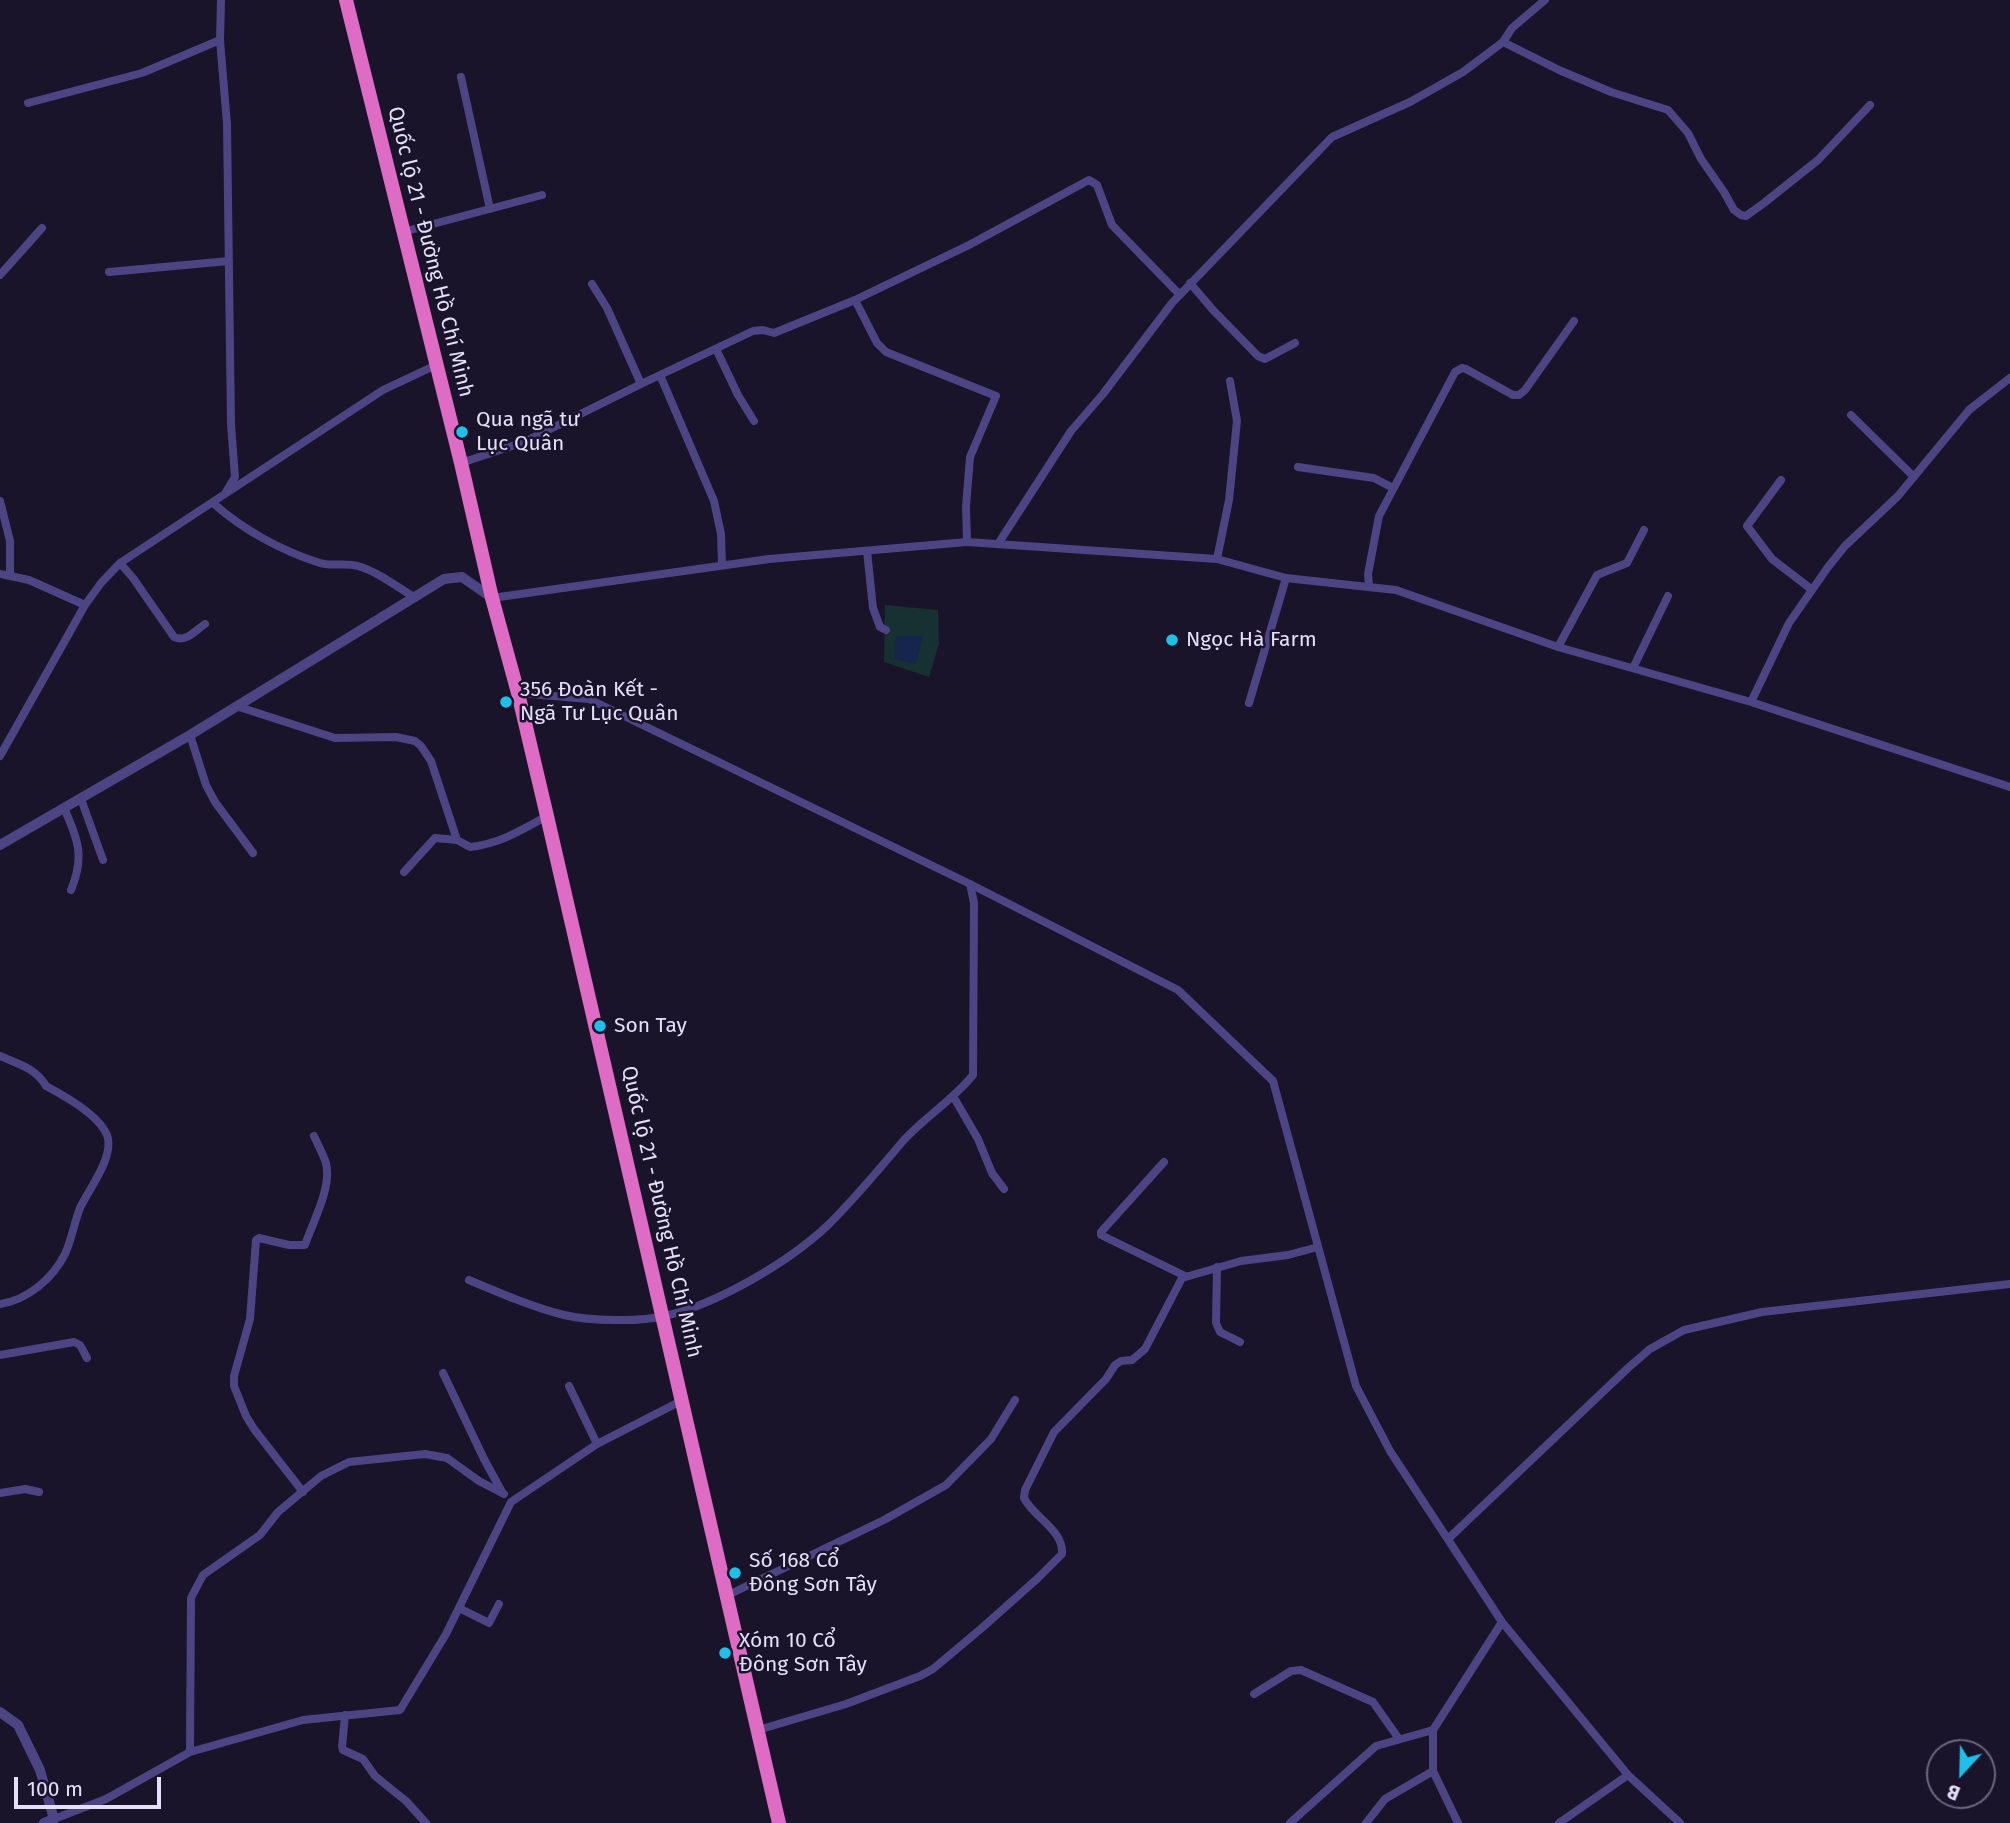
<!DOCTYPE html>
<meta charset="utf-8">
<style>
body{margin:0}
#map{position:relative;width:2010px;height:1823px;overflow:hidden;background:#191429;font-family:"Fira Sans",sans-serif}
canvas{display:block}
.north{position:absolute;left:1926px;top:1739px;width:70px;height:70px;box-sizing:border-box;background:#191429;border:2px solid #6b657d;border-radius:50%;rotate:202deg;font-size:19px;font-weight:700;line-height:28px;text-align:center;color:#e5dffc}
.north::after{content:'';display:block;margin:auto;width:24px;height:32px;background:#1fbfe7;clip-path:polygon(50% 0,100% 100%,50% 72%,0 100%)}
.scale{position:absolute;left:14px;top:1777px;width:147px;height:32px;box-sizing:border-box;border:4px solid #e5dffc;border-top:0;padding-left:9px;font-size:21px;line-height:24px;white-space:nowrap;color:#e5dffc;-webkit-text-stroke:5px #191429;paint-order:stroke}
</style>
<div id="map">
<canvas width="2010" height="1823"></canvas>
<div class="north">B</div>
<div class="scale">100 m</div>
</div>
<script>
const g = document.querySelector('canvas').getContext('2d');
g.lineJoin = 'round';
function fillPath(path, color) {
  g.fillStyle = color;
  g.fill(path, 'evenodd');
}
function stroke(path, color, width, dash) {
  g.strokeStyle = color;
  g.lineWidth = width;
  g.lineCap = dash ? 'butt' : 'round';
  g.setLineDash(dash || []);
  g.stroke(path);
}
function write(font, color, halo, rows, align = 'center') {
  g.font = font + ' "Fira Sans",sans-serif';
  g.lineWidth = 5;
  g.setLineDash([]);
  g.textBaseline = 'middle';
  g.strokeStyle = halo;
  g.fillStyle = color;
  for (const [text, x, y, turn = 0] of rows) {
    g.save();
    g.translate(x, y);
    g.rotate((+turn || 0) * Math.PI / 180);
    g.textAlign = isNaN(turn) ? turn : align;
    if (halo) g.strokeText(text, 0, 0);
    g.fillText(text, 0, 0);
    g.restore();
  }
}
const green = new Path2D(`
 M 885,605 L 938,610 L 939,644 L 929,677 L 884,662 Z`);
const water = new Path2D(`
 M 896,636 L 923,636 L 916,664 L 895,659 Z`);
const minor = new Path2D(`
 M 221,0 L 220,40 L 227,124 L 231,424 L 235,477 L 226,492
 M 1503,42 L 1559,70 L 1611,92 L 1668,110 L 1688,133 L 1701,159 L 1724,192 L 1734,210 L 1741,215 L 1746,216 L 1764,203 L 1818,160 L 1870,105
 M 461,77 L 490,209
 M 28,103 L 142,73 L 220,40
 M 403,232 L 542,195
 M 109,272 L 229,261
 M 0,275 L 42,228
 M 1190,283 L 1213,310 L 1258,356 L 1265,359 L 1295,343
 M 592,284 L 607,308 L 641,384 L 660,375 L 714,501 L 721,534 L 722,565
 M 855,300 L 877,343 L 886,352 L 996,396 L 970,457 L 966,506 L 967,542
 M 716,349 L 738,395 L 754,421
 M 660,375 L 753,331 L 763,330 L 774,333 L 855,300 L 969,245 L 1089,180 L 1097,185 L 1112,225 L 1180,295
 M 1851,415 L 1914,477
 M 461,463 L 524,442 L 641,384
 M 1298,467 L 1374,478 L 1393,488
 M 1781,480 L 1747,526 L 1772,559 L 1811,589
 M 0,501 L 10,541 L 10,576
 M 213,503 C 243,530 282,551 320,563 C 332,567 345,562 358,566 C 378,572 396,586 414,597
 M 998,544 L 1071,431 L 1103,394 L 1172,303 L 1332,137 L 1410,102 L 1463,72 L 1503,42 L 1512,28 L 1545,0
 M 867,551 L 873,608 L 880,627 L 886,630
 M 1217,559 L 1229,500 L 1237,421 L 1230,381
 M 120,563 L 133,578 L 174,637 C 186,643 196,630 205,624
 M 0,574 L 29,580 L 85,605
 M 1369,586 L 1368,574 L 1379,516 L 1455,372 L 1462,368 L 1466,369 L 1513,395 L 1519,395 L 1525,390 L 1574,321
 M 492,598 L 769,559 L 967,542 L 1217,559 L 1286,578 L 1396,590 L 1558,647 L 1751,702 L 2010,787
 M 1558,647 L 1597,575 L 1627,563 L 1644,530
 M 1633,668 L 1668,596
 M 518,693 L 589,699 L 970,884 L 1178,990 L 1273,1081 L 1356,1386 L 1390,1451 L 1502,1622 L 1628,1775 L 1680,1823
 M 1751,702 L 1789,623 L 1828,567 L 1845,546 L 1898,496 L 1969,410 L 2010,378
 M 1249,703 L 1286,578
 M 236,706 L 335,738 L 396,737 L 415,741 L 421,746 L 431,761 L 457,840
 M 190,735 L 206,785 L 215,802 L 253,853
 M 0,756 L 85,605 L 101,583 L 120,563 L 383,390 L 436,365
 M 81,799 L 103,860
 M 64,808 C 78,839 85,857 71,890
 M 404,872 L 435,838 L 457,840 L 470,847 C 499,844 522,830 547,816
 M 0,1056 C 18,1064 36,1068 46,1086 C 65,1096 99,1115 107,1135 C 115,1156 89,1189 80,1208 C 74,1223 72,1239 65,1254 C 53,1278 28,1300 0,1304
 M 953,1096 L 978,1139 L 992,1173 L 1004,1189
 M 1164,1162 L 1101,1232 L 1101,1235 L 1185,1276
 M 1217,1267 L 1216,1323 L 1220,1332 L 1240,1342
 M 469,1280 C 500,1293 532,1307 564,1315 C 590,1321 639,1322 665,1316 C 717,1304 787,1263 826,1227 C 854,1200 878,1170 904,1140 C 925,1117 953,1100 973,1075 L 974,903 L 970,884
 M 0,1355 L 74,1342 L 80,1345 L 87,1358
 M 443,1373 L 484,1459 L 502,1492
 M 569,1386 L 597,1444
 M 303,1492 L 254,1429 L 246,1416 L 234,1386 L 234,1376 L 250,1319 L 256,1240 L 259,1238 L 289,1245 L 305,1245 C 313,1221 332,1188 326,1163 C 323,1154 318,1145 314,1136
 M 0,1493 L 25,1489 L 39,1492
 M 1448,1539 L 1629,1367 L 1650,1349 L 1684,1330 L 1762,1312 L 2010,1284
 M 728,1595 L 884,1520 L 946,1485 L 991,1439 L 1015,1400
 M 459,1608 L 489,1623 L 499,1604
 M 1254,1694 L 1291,1671 L 1301,1670 L 1373,1702 L 1399,1739
 M 345,1715 L 342,1747 L 343,1750 L 363,1759 L 375,1776 L 406,1801 L 426,1823
 M 758,1730 L 846,1704 L 920,1676 L 933,1669 L 983,1627 L 1038,1578 L 1062,1554 C 1064,1530 1033,1517 1024,1498 L 1025,1490 L 1054,1432 L 1106,1379 L 1115,1365 L 1121,1361 L 1132,1360 L 1145,1349 L 1182,1278 L 1241,1261 L 1288,1255 L 1318,1247
 M 190,1752 L 191,1598 L 203,1575 L 260,1535 L 278,1512 L 321,1476 L 349,1462 L 425,1454 L 447,1458 L 479,1481 L 504,1494
 M 54,1819 L 106,1799 L 190,1752 L 303,1720 L 400,1710 L 446,1634 L 511,1502 L 597,1444 L 683,1400
 M 1290,1823 L 1376,1746 L 1433,1730
 M 1366,1823 L 1385,1799 L 1433,1771
 M 1458,1823 L 1433,1771 L 1433,1730 L 1502,1622
 M 1559,1823 L 1628,1775`);
const tertiary = new Path2D(`
 M 0,845 L 190,735 L 444,579 L 462,577 L 492,598
 M 0,1712 L 18,1725 L 40,1770 L 54,1819 L 44,1823`);
const trunk = new Path2D(`
 M 346,0 L 461,463 L 492,598 L 518,693 L 547,816 L 779,1823`);
const markers = [
 [462,432,7,"#1fbfe7"],
 [1172,640,7,"#1fbfe7"],
 [506,702,7,"#1fbfe7"],
 [600,1026,7,"#1fbfe7"],
 [735,1573,7,"#1fbfe7"],
 [725,1653,7,"#1fbfe7"]
];
const streetNames = [
 ["Quốc lộ 21 - Đường Hồ Chí Minh",430,252,76],
 ["Quốc lộ 21 - Đường Hồ Chí Minh",661,1212,77]
];
const poiNames = [
 ["Qua ngã tư",476,420],
 ["Lục Quân",476,444],
 ["Ngọc Hà Farm",1186,640],
 ["356 Đoàn Kết -",520,690],
 ["Ngã Tư Lục Quân",520,714],
 ["Son Tay",614,1026],
 ["Số 168 Cổ",749,1561],
 ["Đông Sơn Tây",749,1585],
 ["Xóm 10 Cổ",739,1641],
 ["Đông Sơn Tây",739,1665]
];
fillPath(green, '#173032');
fillPath(water, '#15254b');
stroke(minor, '#4c4483', 8);
stroke(tertiary, '#4c4483', 10);
stroke(trunk, '#de6cc5', 14);
for (const [x, y, r, color] of markers) {
  const dot = new Path2D();
  dot.arc(x, y, r, 0, 2 * Math.PI);
  g.fillStyle = color;
  g.fill(dot);
  stroke(dot, '#191429', 2.5);
}
write('21px', '#e5dffc', '#191429', streetNames);
write('21px', '#e5dffc', '#191429', poiNames, 'left');
</script>
